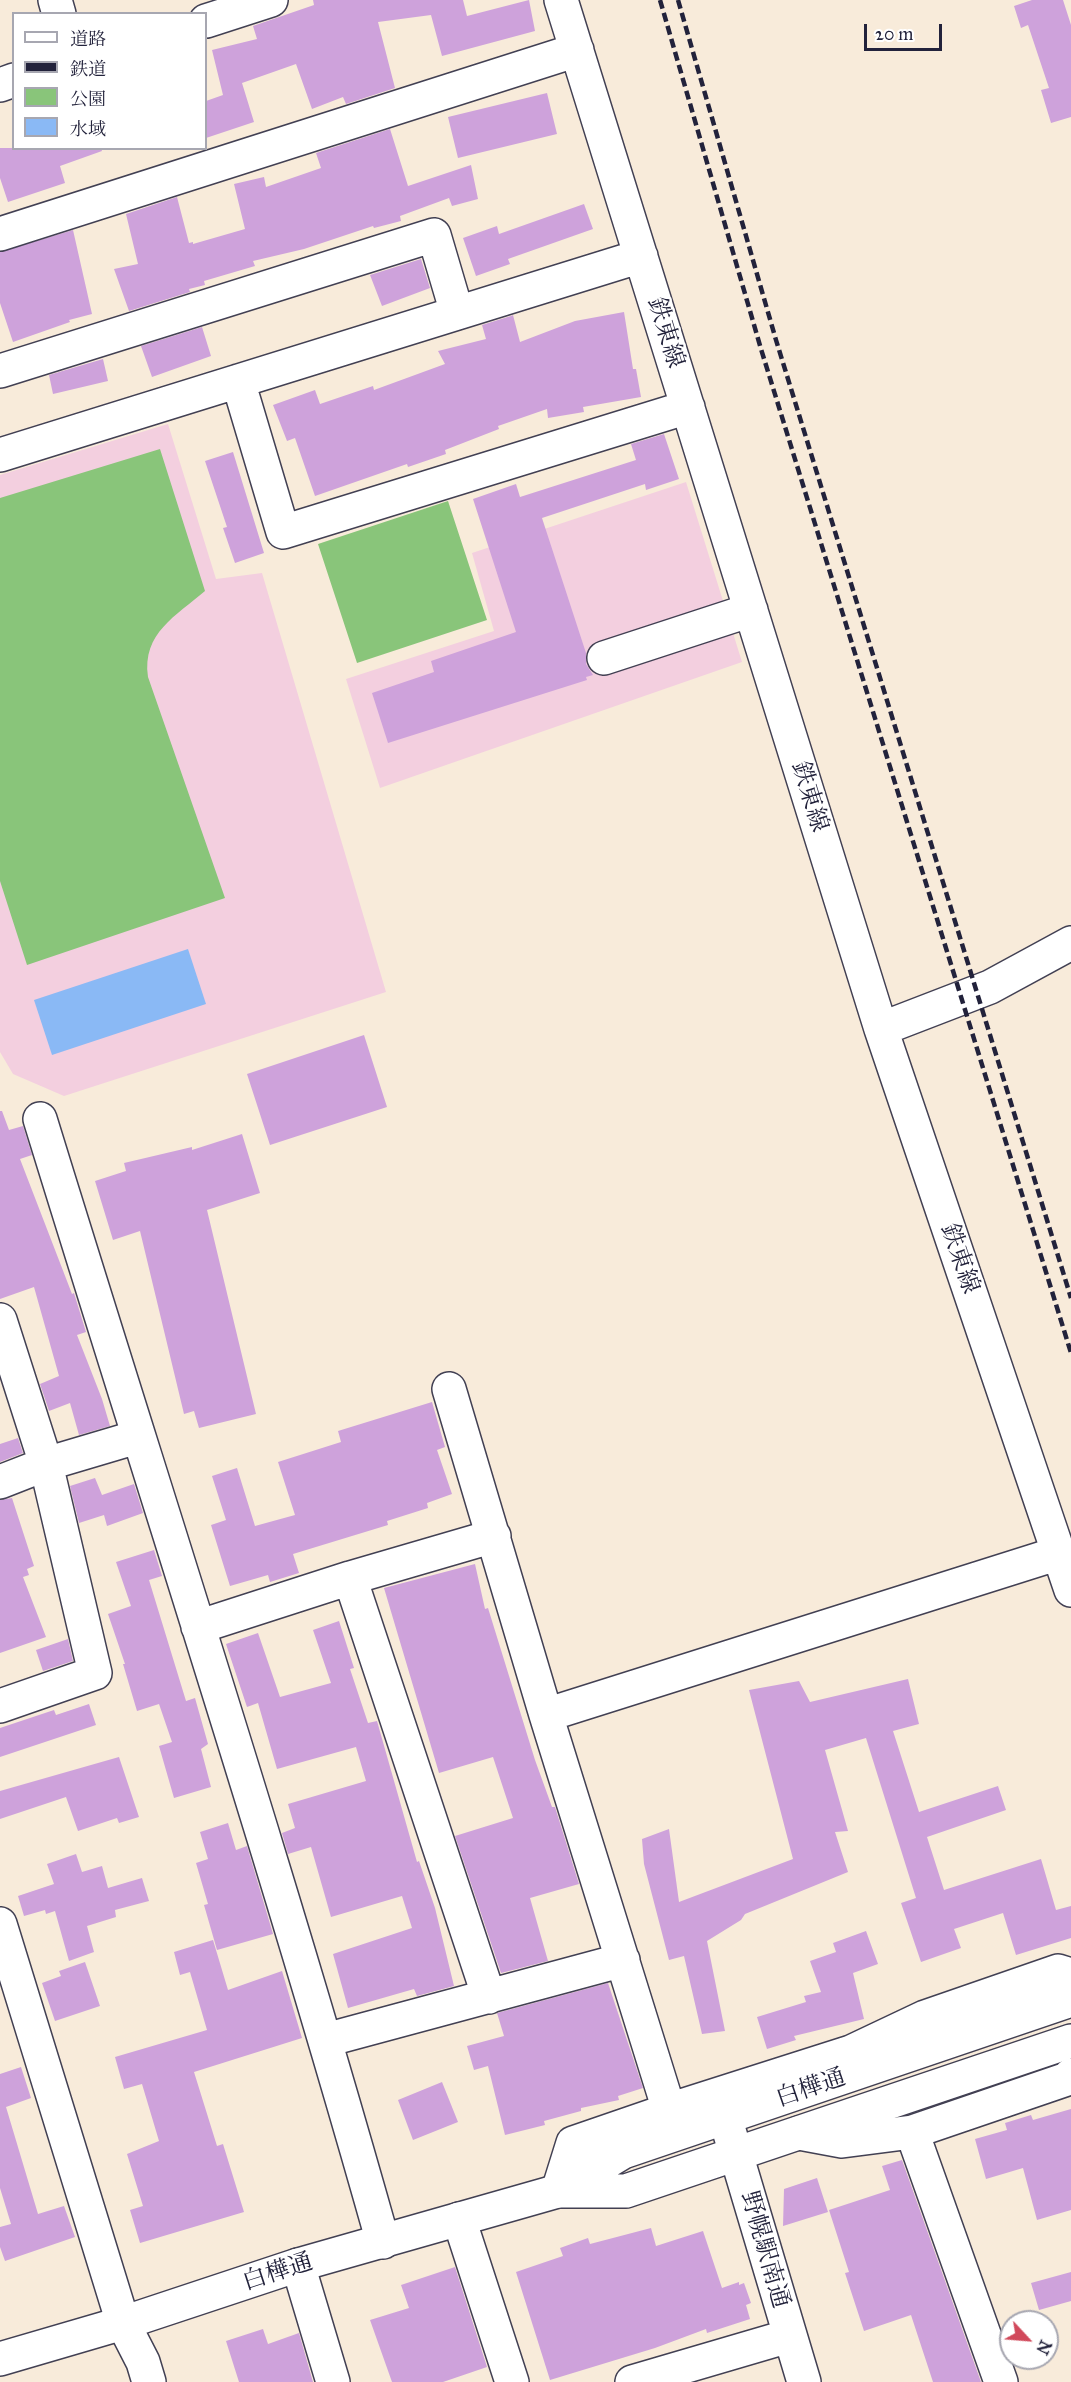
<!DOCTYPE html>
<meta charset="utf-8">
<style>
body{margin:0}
#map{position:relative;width:1071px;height:2382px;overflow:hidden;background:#f8ebda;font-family:"IM FELL Great Primer","Noto Serif JP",serif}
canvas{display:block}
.legend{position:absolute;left:12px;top:12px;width:195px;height:138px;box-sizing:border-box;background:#fff;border:2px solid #a7a7b1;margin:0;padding:8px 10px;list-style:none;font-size:18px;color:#22223b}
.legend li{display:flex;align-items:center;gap:12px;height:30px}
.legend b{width:30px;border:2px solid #a7a7b1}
.north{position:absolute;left:999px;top:2310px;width:60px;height:60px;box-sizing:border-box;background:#fff;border:2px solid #a7a7b1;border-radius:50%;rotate:116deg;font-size:16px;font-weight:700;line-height:24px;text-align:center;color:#22223b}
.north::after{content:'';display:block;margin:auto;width:21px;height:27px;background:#d1495b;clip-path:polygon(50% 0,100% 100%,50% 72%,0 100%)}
.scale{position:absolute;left:864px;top:24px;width:78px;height:27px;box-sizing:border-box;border:3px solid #22223b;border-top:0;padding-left:8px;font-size:18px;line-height:21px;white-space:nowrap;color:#22223b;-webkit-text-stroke:4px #fff;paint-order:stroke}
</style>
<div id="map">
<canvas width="1071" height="2382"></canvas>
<ul class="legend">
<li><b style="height:8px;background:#fff"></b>道路</li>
<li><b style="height:8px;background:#22223b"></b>鉄道</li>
<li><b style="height:16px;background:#89c57a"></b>公園</li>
<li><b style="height:16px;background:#8ab9f5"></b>水域</li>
</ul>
<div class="north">N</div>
<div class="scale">20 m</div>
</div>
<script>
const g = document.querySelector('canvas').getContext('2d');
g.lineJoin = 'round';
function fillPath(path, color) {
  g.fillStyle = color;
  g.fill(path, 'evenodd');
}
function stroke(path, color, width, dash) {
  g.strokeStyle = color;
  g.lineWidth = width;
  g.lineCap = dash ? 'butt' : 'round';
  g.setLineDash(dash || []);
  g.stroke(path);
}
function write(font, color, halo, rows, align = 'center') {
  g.font = font + ' "IM FELL Great Primer","Noto Serif JP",serif';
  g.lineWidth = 4.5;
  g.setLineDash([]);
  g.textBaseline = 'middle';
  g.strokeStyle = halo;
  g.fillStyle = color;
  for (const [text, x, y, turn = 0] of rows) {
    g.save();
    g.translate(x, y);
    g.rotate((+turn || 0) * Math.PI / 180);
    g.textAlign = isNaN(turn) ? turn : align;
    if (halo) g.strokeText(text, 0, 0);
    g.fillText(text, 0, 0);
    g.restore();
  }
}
const built = new Path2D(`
 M 168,424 L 216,579 L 262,573 L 386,992 L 64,1096 L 13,1074 L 0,1052 L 0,475 Z
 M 686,482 L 742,662 L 380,788 L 346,679 L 494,631 L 472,553 Z`);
const green = new Path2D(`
 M 160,449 L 205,591 C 176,616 142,633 148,677 L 225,898 L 27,965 L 0,881 L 0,498 Z
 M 448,501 L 487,620 L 357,663 L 318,544 Z`);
const water = new Path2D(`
 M 188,949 L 206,1004 L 52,1055 L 34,1000 Z`);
const building = new Path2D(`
 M 313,0 L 463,0 L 467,16 L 529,0 L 535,31 L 442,56 L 431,15 L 378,22 L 395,88 L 346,104 L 343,97 L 312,109 L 296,64 L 242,83 L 254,122 L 206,138 L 206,101 L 223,95 L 212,50 L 257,39 L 253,26 L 314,5 Z
 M 1032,0 L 1063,0 L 1071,25 L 1071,117 L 1051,123 L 1041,90 L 1049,88 L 1028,25 L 1021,28 L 1014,6 Z
 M 547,93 L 557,134 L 458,158 L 448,117 Z
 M 390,129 L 408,186 L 471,165 L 478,199 L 452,206 L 449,198 L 400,216 L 401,221 L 374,228 L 373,226 L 304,249 L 253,261 L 255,266 L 204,281 L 205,285 L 189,289 L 190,292 L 129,311 L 114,269 L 138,264 L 126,214 L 177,197 L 189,243 L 193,242 L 193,244 L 245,229 L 234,184 L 264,177 L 266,187 L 321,168 L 316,153 Z
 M 0,148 L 101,148 L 102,151 L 60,166 L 65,183 L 8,202 L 0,178 Z
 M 584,204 L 593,229 L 508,259 L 510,264 L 476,276 L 463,238 L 497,226 L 499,234 Z
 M 73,230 L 92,314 L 69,320 L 70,322 L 13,342 L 0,303 L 0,252 Z
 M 421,259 L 430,288 L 382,306 L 370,275 Z
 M 624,312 L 633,369 L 636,369 L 641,397 L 583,407 L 584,412 L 548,418 L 547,409 L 498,426 L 499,429 L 445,450 L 446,454 L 408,467 L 407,464 L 315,496 L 295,438 L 287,441 L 273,405 L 315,390 L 320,404 L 373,386 L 374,390 L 445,364 L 438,351 L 486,339 L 482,325 L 511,316 L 513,315 L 520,342 L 575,321 Z
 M 202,327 L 211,356 L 152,377 L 141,346 Z
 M 103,359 L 108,381 L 53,394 L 49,375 Z
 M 664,434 L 679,479 L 646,490 L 645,484 L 542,518 L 586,653 L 586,664 L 593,675 L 586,677 L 587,680 L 388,743 L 372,693 L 434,672 L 431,661 L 516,632 L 473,499 L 516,484 L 520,497 L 636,460 L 631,444 Z
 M 233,452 L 264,553 L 235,563 L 223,528 L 227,527 L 205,461 Z
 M 364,1035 L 387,1107 L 270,1145 L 247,1074 Z
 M 0,1111 L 2,1111 L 9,1130 L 23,1126 L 32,1155 L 20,1159 L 72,1294 L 74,1293 L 86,1332 L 77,1335 L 102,1399 L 110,1426 L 79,1435 L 70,1403 L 49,1411 L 40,1384 L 59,1376 L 34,1287 L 0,1299 Z
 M 242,1134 L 260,1193 L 207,1210 L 256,1414 L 199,1428 L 194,1411 L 184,1414 L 140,1231 L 113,1240 L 95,1181 L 126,1171 L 124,1163 L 192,1147 L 192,1150 Z
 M 432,1402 L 445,1447 L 437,1450 L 452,1494 L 427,1503 L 428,1508 L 387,1521 L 388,1525 L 293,1554 L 299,1573 L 270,1582 L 268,1575 L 230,1586 L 211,1525 L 226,1520 L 212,1476 L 237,1468 L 255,1526 L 295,1515 L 278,1462 L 341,1442 L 338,1431 Z
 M 18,1438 L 23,1453 L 0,1462 L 0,1444 Z
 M 95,1478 L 102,1495 L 134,1484 L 143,1513 L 107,1526 L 104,1515 L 79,1523 L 70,1486 Z
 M 12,1498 L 34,1566 L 27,1569 L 29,1575 L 23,1577 L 46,1637 L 0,1653 L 0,1500 Z
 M 154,1550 L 162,1576 L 149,1580 L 186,1701 L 195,1698 L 208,1744 L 201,1749 L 211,1787 L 174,1798 L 159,1746 L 172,1742 L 159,1704 L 137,1711 L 123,1664 L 125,1664 L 108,1614 L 131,1606 L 116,1562 Z
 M 475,1564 L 485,1609 L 488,1608 L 535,1760 L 552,1807 L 555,1807 L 579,1884 L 530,1898 L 548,1961 L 501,1973 L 455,1836 L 513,1818 L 493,1757 L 439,1773 L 384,1588 Z
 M 339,1621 L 354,1668 L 350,1669 L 368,1723 L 377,1721 L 417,1862 L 419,1861 L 435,1908 L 454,1986 L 417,1996 L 414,1989 L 348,2008 L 333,1954 L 412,1928 L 402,1896 L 331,1917 L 311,1847 L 288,1854 L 282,1833 L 295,1828 L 288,1804 L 366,1781 L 356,1747 L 277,1769 L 258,1703 L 247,1707 L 226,1644 L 258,1633 L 280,1697 L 331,1683 L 313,1630 Z
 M 68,1639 L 73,1661 L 43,1671 L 36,1650 Z
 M 908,1679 L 919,1724 L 893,1731 L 919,1812 L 998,1786 L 1006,1810 L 927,1837 L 944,1890 L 1041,1859 L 1056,1910 L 1071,1906 L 1071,1938 L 1016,1955 L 1003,1913 L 954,1929 L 961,1948 L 921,1962 L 901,1903 L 916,1898 L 866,1738 L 825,1750 L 848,1831 L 835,1832 L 848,1872 L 745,1914 L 741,1920 L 707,1941 L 725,2031 L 702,2034 L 684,1956 L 669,1960 L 644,1864 L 642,1839 L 669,1829 L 679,1902 L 793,1859 L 749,1690 L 799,1681 L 810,1702 Z
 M 89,1704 L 96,1725 L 0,1757 L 0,1728 L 54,1710 L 56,1715 Z
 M 119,1757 L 139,1817 L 119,1823 L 117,1818 L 78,1831 L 66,1797 L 0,1819 L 0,1791 Z
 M 228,1823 L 236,1850 L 247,1846 L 273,1934 L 217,1950 L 204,1905 L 208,1904 L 196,1863 L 208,1859 L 200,1832 Z
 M 76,1854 L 82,1872 L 102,1866 L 108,1888 L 142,1878 L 149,1901 L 115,1910 L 116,1917 L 87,1926 L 94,1952 L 69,1961 L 55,1911 L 46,1914 L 45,1910 L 24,1916 L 18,1896 L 54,1884 L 47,1864 Z
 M 866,1931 L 878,1964 L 853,1973 L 864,2019 L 794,2036 L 796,2040 L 767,2049 L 757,2017 L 806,2002 L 804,1996 L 821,1992 L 810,1961 L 836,1952 L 833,1943 Z
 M 213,1940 L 228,1990 L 282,1971 L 302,2038 L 194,2072 L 217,2146 L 223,2144 L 244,2212 L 140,2243 L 130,2210 L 143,2206 L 127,2154 L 159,2141 L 142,2084 L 124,2089 L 115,2057 L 207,2030 L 190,1972 L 180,1975 L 174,1952 Z
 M 85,1962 L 100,2006 L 55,2021 L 42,1983 L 61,1976 L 59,1971 Z
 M 608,1983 L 643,2088 L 618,2096 L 619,2100 L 581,2108 L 581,2111 L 544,2121 L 545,2125 L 505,2135 L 488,2066 L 474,2070 L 467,2046 L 504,2036 L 497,2013 Z
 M 21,2067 L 31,2098 L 6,2107 L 38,2214 L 64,2206 L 75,2237 L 5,2261 L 0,2247 L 0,2227 L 11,2224 L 0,2188 L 0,2074 Z
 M 442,2082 L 458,2122 L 413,2140 L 398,2100 Z
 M 1071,2109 L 1071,2210 L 1037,2220 L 1023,2168 L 986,2179 L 975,2139 L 1007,2130 L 1005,2123 L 1031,2115 L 1033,2120 Z
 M 902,2160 L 981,2382 L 933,2382 L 911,2315 L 864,2331 L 845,2273 L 849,2272 L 829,2210 L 890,2190 L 882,2166 Z
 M 817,2178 L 828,2212 L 783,2226 L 784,2189 Z
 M 651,2228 L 656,2246 L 703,2231 L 722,2288 L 739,2282 L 739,2285 L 744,2283 L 751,2303 L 746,2305 L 750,2319 L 707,2333 L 706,2329 L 655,2348 L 550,2380 L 516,2272 L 563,2256 L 560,2248 L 588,2238 L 590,2244 Z
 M 455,2267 L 487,2367 L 443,2382 L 392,2382 L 370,2320 L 409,2308 L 401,2285 Z
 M 1071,2272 L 1071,2301 L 1039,2310 L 1031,2283 Z
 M 263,2329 L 268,2344 L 299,2333 L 313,2382 L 239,2382 L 226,2341 Z`);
const minor = new Path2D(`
 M 55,0 L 59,14
 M 561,0 L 881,1029 L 1071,1590
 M 206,21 L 271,0
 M 0,85 L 14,80
 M 0,234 L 577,50
 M 0,371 L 434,235 L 457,313
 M 238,381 L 283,532 L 688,407
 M 0,455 L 641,256
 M 604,658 L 751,610
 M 881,1029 L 990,987 L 1071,943
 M 40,1119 C 155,1493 277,1865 383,2242
 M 0,1320 L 46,1464 L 95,1673 L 0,1706
 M 449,1389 L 546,1715 L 669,2110
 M 0,1482 L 46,1464 L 137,1437
 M 350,1578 L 489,1997
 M 198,1627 L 350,1578 L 494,1536
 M 546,1715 L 1059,1553
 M 0,1924 L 123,2323 L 143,2362 L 149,2382
 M 326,2040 L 623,1960
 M 725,2117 L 804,2382
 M 912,2132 L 1001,2382
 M 799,2133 L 842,2141 L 912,2132 L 1067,2079 L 1071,2075
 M 558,2191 L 573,2143 L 669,2110 L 851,2052 L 925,2017 L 1058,1971 L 1071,1975
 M 459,2219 L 512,2382
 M 298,2265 L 333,2382
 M 632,2382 L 789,2336`);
const major = new Path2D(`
 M 558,2191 L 626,2191 L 1071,2041
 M 0,2359 L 123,2323 L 298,2265 L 558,2191 L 623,2152 L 1071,2000`);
const rail = new Path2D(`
 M 660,0 L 761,349 L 1071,1353
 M 678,0 L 776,340 L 1071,1298`);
const streetNames = [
 ["鉄東線",665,333,73],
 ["鉄東線",809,797,73],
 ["鉄東線",959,1259,71],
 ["白樺通",811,2089,-19],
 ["野幌駅南通",764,2250,74],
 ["白樺通",278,2273,-18]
];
fillPath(built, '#f3cfdf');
fillPath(green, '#89c57a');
fillPath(water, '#8ab9f5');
fillPath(building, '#cea2db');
stroke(minor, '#424053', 36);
stroke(major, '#424053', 36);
stroke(minor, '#fff', 33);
stroke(major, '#fff', 33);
stroke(rail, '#22223b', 4.5, [9, 4.5]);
write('24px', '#22223b', '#fff', streetNames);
</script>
